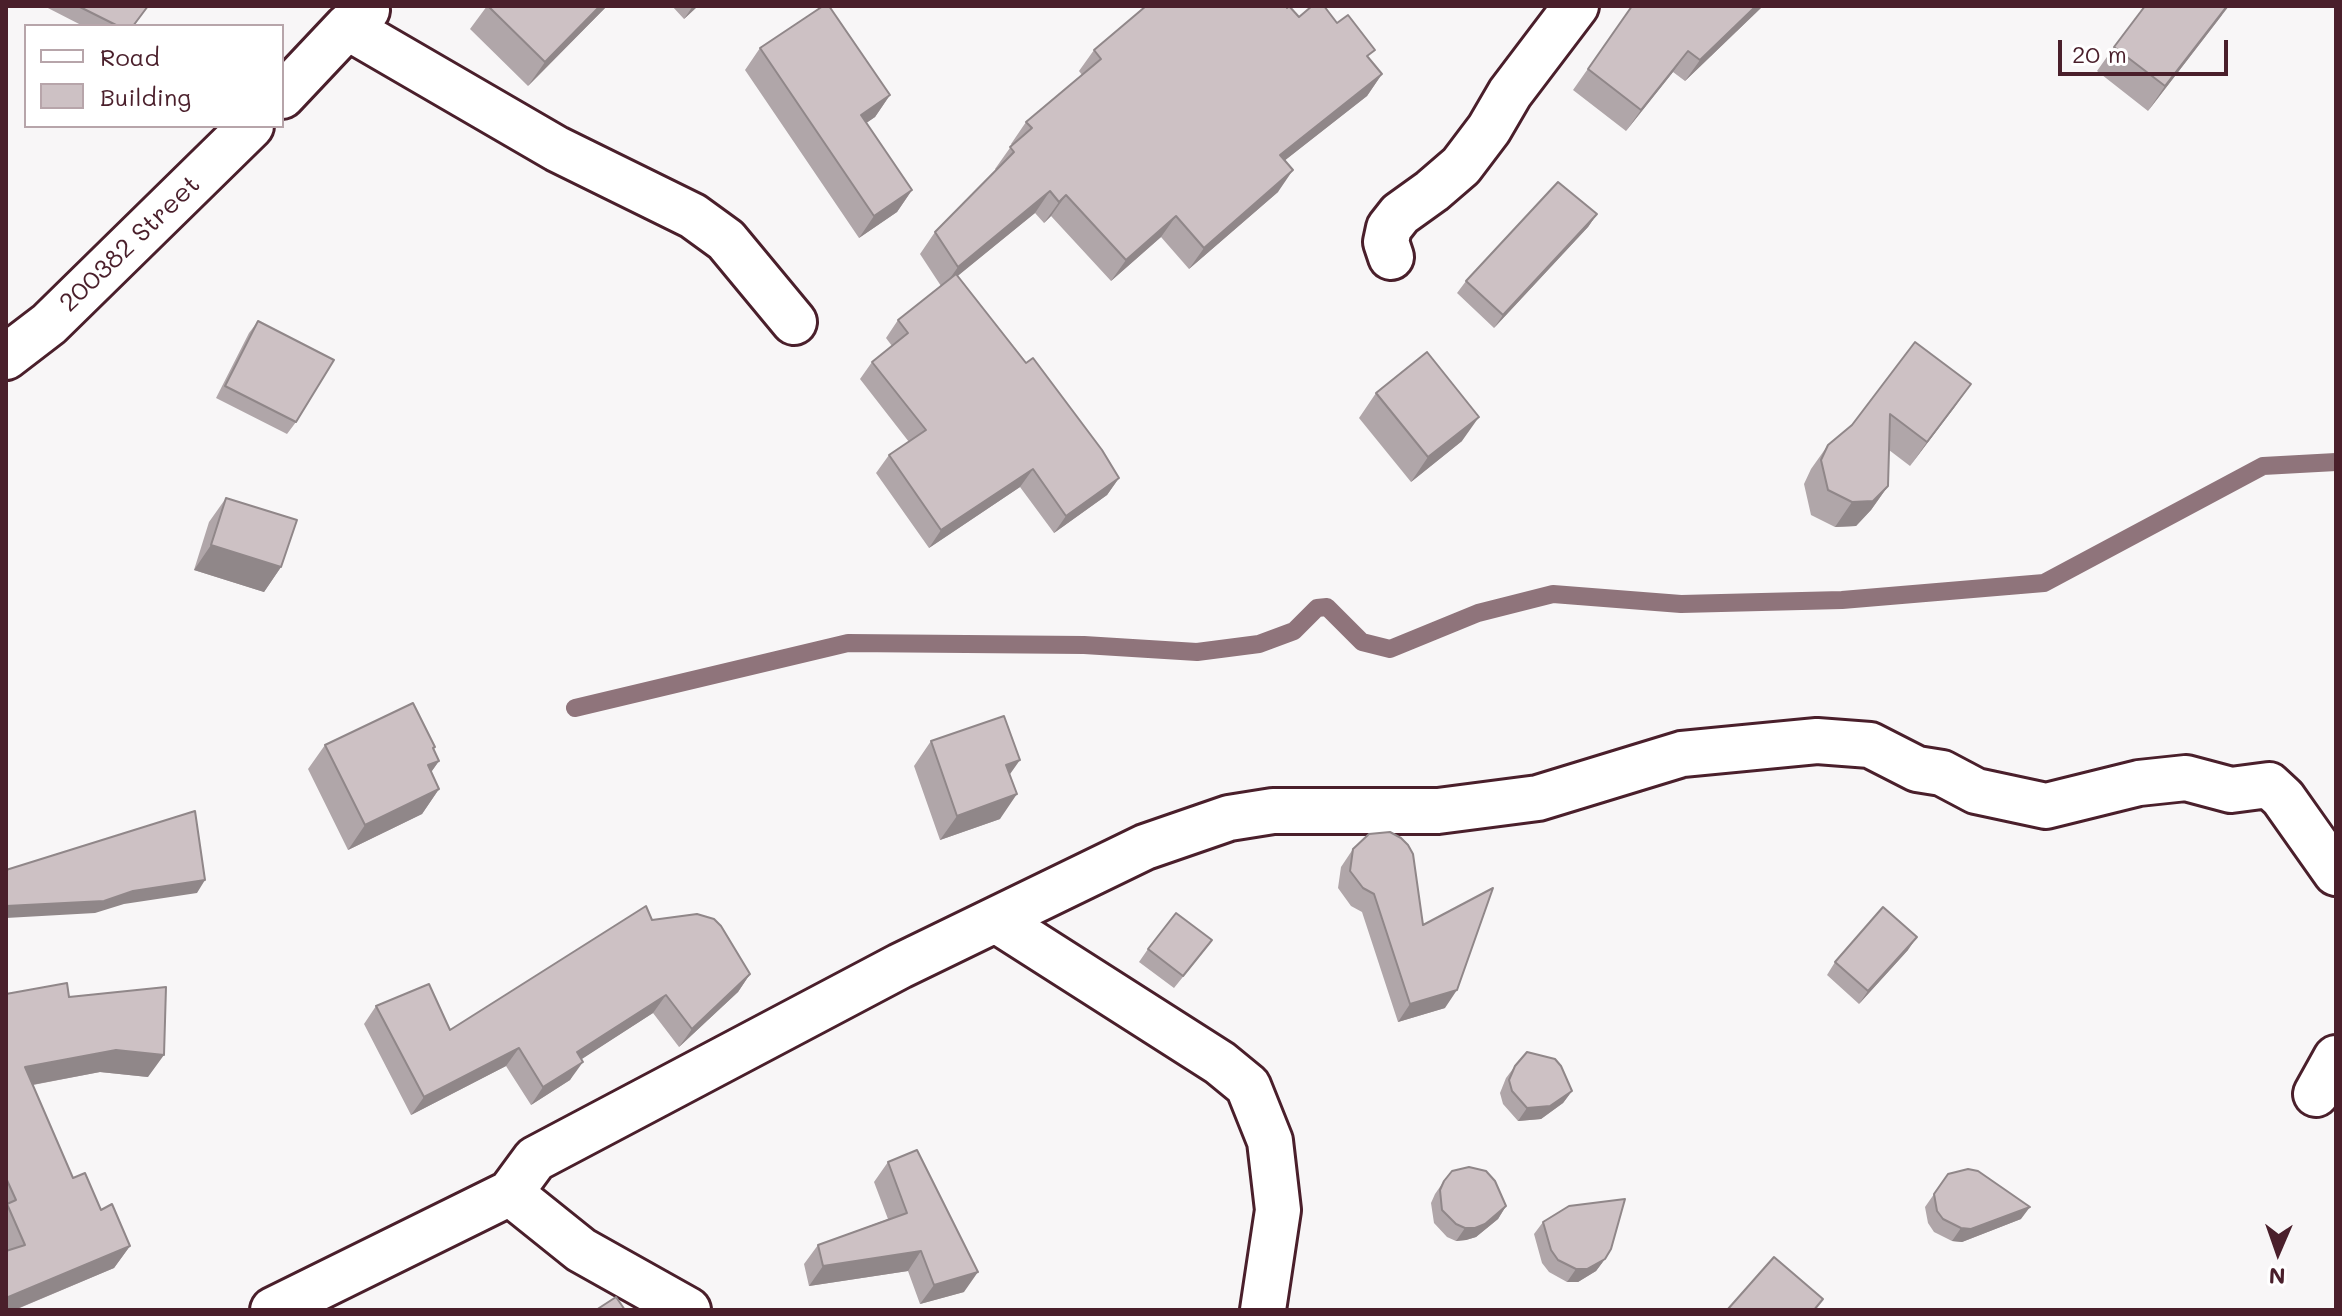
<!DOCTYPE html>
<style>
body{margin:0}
#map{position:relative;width:2342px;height:1316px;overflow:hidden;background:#f8f6f7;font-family:Mali,sans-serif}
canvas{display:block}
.frame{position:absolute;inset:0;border:8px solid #4a1f2b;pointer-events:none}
.legend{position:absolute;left:24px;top:24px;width:260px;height:104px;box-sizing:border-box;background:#fff;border:2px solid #b7a5aa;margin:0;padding:10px 14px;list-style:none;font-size:24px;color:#4a1f2b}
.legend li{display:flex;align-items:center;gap:16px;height:40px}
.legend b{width:40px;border:2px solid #b7a5aa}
.north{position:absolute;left:2238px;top:1212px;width:80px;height:80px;-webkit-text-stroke:6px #fff;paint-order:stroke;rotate:182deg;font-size:22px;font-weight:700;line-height:32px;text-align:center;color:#4a1f2b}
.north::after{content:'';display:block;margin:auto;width:28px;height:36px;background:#4a1f2b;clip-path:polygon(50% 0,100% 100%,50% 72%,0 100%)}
.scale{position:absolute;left:2058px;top:40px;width:170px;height:36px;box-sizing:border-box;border:4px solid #4a1f2b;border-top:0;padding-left:10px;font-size:24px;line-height:28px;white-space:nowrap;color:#4a1f2b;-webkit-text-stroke:6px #fff;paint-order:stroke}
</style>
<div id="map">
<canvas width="2342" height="1316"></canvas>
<div class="frame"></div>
<ul class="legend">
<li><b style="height:10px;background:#fff"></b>Road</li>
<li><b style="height:22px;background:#cdc1c4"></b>Building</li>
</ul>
<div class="north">N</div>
<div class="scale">20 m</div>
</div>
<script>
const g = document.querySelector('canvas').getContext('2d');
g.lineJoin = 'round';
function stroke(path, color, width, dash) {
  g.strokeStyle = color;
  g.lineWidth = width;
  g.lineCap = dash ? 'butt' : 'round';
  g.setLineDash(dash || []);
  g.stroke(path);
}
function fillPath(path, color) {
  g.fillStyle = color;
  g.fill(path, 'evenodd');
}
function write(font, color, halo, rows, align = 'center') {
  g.font = font + ' Mali,sans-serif';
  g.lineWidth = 8;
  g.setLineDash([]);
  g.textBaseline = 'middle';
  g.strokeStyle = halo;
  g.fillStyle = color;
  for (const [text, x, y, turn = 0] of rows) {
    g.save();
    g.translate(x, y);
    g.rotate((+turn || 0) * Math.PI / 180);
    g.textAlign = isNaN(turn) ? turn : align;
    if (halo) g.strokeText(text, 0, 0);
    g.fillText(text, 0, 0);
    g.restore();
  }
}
const stream = new Path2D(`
 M 575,708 L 848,643 L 1084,645 L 1197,652 L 1259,644 L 1294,631 L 1317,608 L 1327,607 L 1362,642 L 1390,649 L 1478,613 L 1553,594 L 1681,604 L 1842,600 L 2044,583 L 2263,466 L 2336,462`);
const street = new Path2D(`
 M 347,27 L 557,149 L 693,216 L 726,240 L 794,322
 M 282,96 L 347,27 L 367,10
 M 1391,257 L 1386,242 L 1389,228 L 1400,214 L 1432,191 L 1461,166 L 1489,129 L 1510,93 L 1576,6
 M 6,357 L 49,324 L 251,126
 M 996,920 L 1220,1063 L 1248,1086 L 1270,1141 L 1278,1210 L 1263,1310
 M 2316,1094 L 2336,1058
 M 510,1193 L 581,1250 L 688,1310
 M 273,1310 L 510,1193 L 535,1159 L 900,966 L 1145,847 L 1229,818 L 1273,811 L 1438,811 L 1538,798 L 1682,754 L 1817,741 L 1870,745 L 1917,769 L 1942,773 L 1976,791 L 2046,806 L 2139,783 L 2186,778 L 2231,790 L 2269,785 L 2283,798 L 2336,873`);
const wall = new Path2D(`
 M 44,6 L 148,6 L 134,26 L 83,26 Z
 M 487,6 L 607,6 L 528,86 L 470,29 Z
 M 672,6 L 698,6 L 684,19 Z
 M 1632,6 L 1763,6 L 1685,81 L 1673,72 L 1626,131 L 1573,90 Z
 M 2222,15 L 2148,111 L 2097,71 L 2114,47 Z
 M 1299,17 L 1369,59 L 1382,74 L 1367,96 L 1285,160 L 1278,192 L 1189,269 L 1161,237 L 1111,281 L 1051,216 L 1044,223 L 1035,213 L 957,276 L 1119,478 L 1107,495 L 1054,533 L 1020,487 L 929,548 L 876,473 L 889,455 L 909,442 L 860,379 L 872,362 L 892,346 L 886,338 L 898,320 L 941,286 L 920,254 L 935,232 L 996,170 L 995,169 L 1012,145 L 1011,144 L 1026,122 L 1082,75 L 1079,71 L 1094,50 Z
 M 760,48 L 890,95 L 875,117 L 866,123 L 912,190 L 897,212 L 859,238 L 745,70 Z
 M 1597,214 L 1588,227 L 1494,328 L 1457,293 L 1466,281 Z
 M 258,321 L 296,422 L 287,434 L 216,398 L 249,333 Z
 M 1971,384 L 1910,466 L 1889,450 L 1888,486 L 1871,510 L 1856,526 L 1835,527 L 1811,515 L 1804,484 L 1811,469 L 1828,445 L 1852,425 Z
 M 1376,393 L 1462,441 L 1411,482 L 1359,418 Z
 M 226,498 L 281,567 L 264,592 L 194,570 L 209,522 Z
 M 931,741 L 1009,774 L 1000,819 L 940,840 L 914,766 Z
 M 325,745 L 435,747 L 433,750 L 439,761 L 431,772 L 439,789 L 422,814 L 348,850 L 308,769 Z
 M 1353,849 L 1423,925 L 1445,1008 L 1398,1022 L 1362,912 L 1351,906 L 1338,888 L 1341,867 Z
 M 652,920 L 750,974 L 738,992 L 679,1047 L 653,1013 L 581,1059 L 570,1080 L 531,1105 L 506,1066 L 411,1115 L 364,1024 L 376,1006 L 450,1030 Z
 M 1148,949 L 1203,952 L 1174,988 L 1139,962 Z
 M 1908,950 L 1859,1004 L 1827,975 L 1835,962 Z
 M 6,994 L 69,997 L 148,1077 L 100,1072 L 33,1085 L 73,1178 L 101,1210 L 130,1246 L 114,1268 L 15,1310 L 6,1310 Z
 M 1515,1066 L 1572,1091 L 1563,1103 L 1541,1119 L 1518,1121 L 1503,1104 L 1500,1093 L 1506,1078 Z
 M 888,1162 L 964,1292 L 920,1304 L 908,1271 L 809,1286 L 804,1264 L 818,1245 L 888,1219 L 874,1182 Z
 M 1948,1174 L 2021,1219 L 1962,1242 L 1952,1241 L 1934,1232 L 1928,1223 L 1925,1207 Z
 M 1444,1181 L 1506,1206 L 1498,1219 L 1476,1237 L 1466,1240 L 1456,1241 L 1447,1237 L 1434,1223 L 1431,1203 L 1435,1194 Z
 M 1543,1222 L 1605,1259 L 1596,1271 L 1578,1282 L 1567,1282 L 1549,1272 L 1542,1263 L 1534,1234 Z`);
const shadedWall = new Path2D(`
 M 600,6 L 607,6 L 528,86 L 545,62 Z
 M 693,6 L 698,6 L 684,19 Z
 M 1756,6 L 1763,6 L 1685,81 L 1700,60 Z
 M 2227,6 L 2229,6 L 2222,15 L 2148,111 L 2165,86 Z
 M 1688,51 L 1673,72 L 1626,131 L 1641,110 Z
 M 1382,74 L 1367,96 L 1265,176 L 1280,155 Z
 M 890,95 L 875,117 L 846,137 L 861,115 Z
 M 1293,170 L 1278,192 L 1189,269 L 1204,248 Z
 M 912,190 L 897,212 L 859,238 L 874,216 Z
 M 1050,191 L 1035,213 L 943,288 L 958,267 Z
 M 1066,195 L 1051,216 L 1044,223 L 1059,202 Z
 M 1597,214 L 1588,227 L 1494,328 L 1503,315 Z
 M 1176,216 L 1161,237 L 1111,281 L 1126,260 Z
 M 1971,384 L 1954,408 L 1910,466 L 1927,442 Z
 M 1479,417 L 1462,441 L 1411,482 L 1428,457 Z
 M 1033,469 L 1020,487 L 929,548 L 941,530 Z
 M 1119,478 L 1107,495 L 1054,533 L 1066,516 Z
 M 1888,486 L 1871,510 L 1856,526 L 1835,527 L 1852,502 Z
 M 211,545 L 281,567 L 264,592 L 194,570 Z
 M 1020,760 L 1003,784 L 1006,765 Z
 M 439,761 L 422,785 L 428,765 Z
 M 439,789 L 422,814 L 348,850 L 365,825 Z
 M 1017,794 L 1000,819 L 940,840 L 957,816 Z
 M 205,880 L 197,893 L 124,904 L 95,913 L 6,918 L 6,906 L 133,891 Z
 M 1917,937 L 1908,950 L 1859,1004 L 1868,991 Z
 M 750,974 L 738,992 L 679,1047 L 692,1029 Z
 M 1457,990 L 1445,1008 L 1398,1022 L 1410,1004 Z
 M 666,995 L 653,1013 L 565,1070 L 577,1052 Z
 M 519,1048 L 506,1066 L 411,1115 L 424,1097 Z
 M 116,1050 L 164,1055 L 148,1077 L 100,1072 L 10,1089 L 25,1067 Z
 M 583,1062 L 570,1080 L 531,1105 L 543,1087 Z
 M 1572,1091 L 1563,1103 L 1541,1119 L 1518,1121 L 1527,1108 Z
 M 1506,1206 L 1498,1219 L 1476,1237 L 1466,1240 L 1456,1241 L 1465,1228 Z
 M 2030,1207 L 2021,1219 L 1962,1242 L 1952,1241 L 1961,1228 Z
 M 130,1246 L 114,1268 L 14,1310 L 6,1310 L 6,1298 Z
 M 921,1251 L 908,1271 L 809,1286 L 823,1266 Z
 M 1605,1259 L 1596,1271 L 1578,1282 L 1567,1282 L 1576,1269 Z
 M 978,1272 L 964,1292 L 920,1304 L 934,1285 Z`);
const building = new Path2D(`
 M 78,6 L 148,6 L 133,26 L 118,26 Z
 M 488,6 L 600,6 L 545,62 Z
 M 823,6 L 829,6 L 890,95 L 861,115 L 912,190 L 874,216 L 760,48 Z
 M 1146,6 L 1286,6 L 1287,8 L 1289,6 L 1299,17 L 1312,6 L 1324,6 L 1337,23 L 1348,15 L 1375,50 L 1367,56 L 1382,74 L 1280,155 L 1293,170 L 1204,248 L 1176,216 L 1126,260 L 1066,195 L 1059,202 L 1050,191 L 958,267 L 935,232 L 1014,152 L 1010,147 L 1032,128 L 1026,122 L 1101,59 L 1094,50 Z
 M 1632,6 L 1756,6 L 1700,60 L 1688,51 L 1641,110 L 1588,69 Z
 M 2145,6 L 2227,6 L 2165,86 L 2114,47 Z
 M 1558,182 L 1597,214 L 1503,315 L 1466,281 Z
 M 956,274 L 1026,363 L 1033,358 L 1102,450 L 1119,478 L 1066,516 L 1033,469 L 941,530 L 889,455 L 926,430 L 872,362 L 908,333 L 898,320 Z
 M 258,321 L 334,360 L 296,422 L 225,386 Z
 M 1915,342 L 1971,384 L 1927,442 L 1890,414 L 1888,486 L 1873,501 L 1852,502 L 1828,490 L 1821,460 L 1828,445 L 1852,425 Z
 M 1427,352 L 1479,417 L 1428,457 L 1376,393 Z
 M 226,498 L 297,520 L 281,567 L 211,545 Z
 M 413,703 L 435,747 L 433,748 L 439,761 L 428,765 L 439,789 L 365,825 L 325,745 Z
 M 1004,716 L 1020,760 L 1006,765 L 1017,794 L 957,816 L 931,741 Z
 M 195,811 L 205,880 L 133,891 L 104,901 L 6,906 L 6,870 Z
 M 1390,832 L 1401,838 L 1408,845 L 1413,854 L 1423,925 L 1493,888 L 1457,990 L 1410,1004 L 1374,894 L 1363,888 L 1350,871 L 1353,849 L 1369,834 Z
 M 646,906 L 652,920 L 697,914 L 714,919 L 721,926 L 750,974 L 692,1029 L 666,995 L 577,1052 L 583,1062 L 543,1087 L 519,1048 L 424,1097 L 376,1006 L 429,984 L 450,1030 Z
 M 1883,907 L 1917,937 L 1868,991 L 1835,962 Z
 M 1176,913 L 1212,940 L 1183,976 L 1148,949 Z
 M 67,983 L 69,997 L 166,987 L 164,1055 L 116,1050 L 25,1067 L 73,1178 L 85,1173 L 101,1210 L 112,1204 L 130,1246 L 6,1298 L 6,1251 L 25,1245 L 7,1204 L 16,1200 L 6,1178 L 6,994 Z
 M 1527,1052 L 1555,1059 L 1561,1066 L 1572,1091 L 1550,1106 L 1527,1108 L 1512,1091 L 1509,1080 L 1515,1066 Z
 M 917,1150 L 978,1272 L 934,1285 L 921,1251 L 823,1266 L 818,1245 L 907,1213 L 888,1162 Z
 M 1469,1167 L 1486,1171 L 1495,1181 L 1506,1206 L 1485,1224 L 1475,1228 L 1465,1228 L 1456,1224 L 1442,1210 L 1440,1190 L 1444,1181 L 1452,1171 Z
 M 1968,1169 L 1978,1171 L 2030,1207 L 1971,1229 L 1961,1228 L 1943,1219 L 1937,1211 L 1934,1194 L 1948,1174 Z
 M 1625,1199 L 1611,1249 L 1605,1259 L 1587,1269 L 1576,1269 L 1558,1260 L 1551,1250 L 1543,1222 L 1569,1206 Z
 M 1774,1257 L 1823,1299 L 1814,1310 L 1728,1309 Z
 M 616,1297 L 625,1310 L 596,1310 Z`);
const streetNames = [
 ["200382 Street",130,244,-44]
];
stroke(stream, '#8f747b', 18);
stroke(street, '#4a1f2b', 50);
stroke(street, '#fff', 44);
fillPath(wall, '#b0a6a9');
fillPath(shadedWall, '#908789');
fillPath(building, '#cdc1c4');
stroke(building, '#908789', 2);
write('26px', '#4a1f2b', '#fff', streetNames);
</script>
